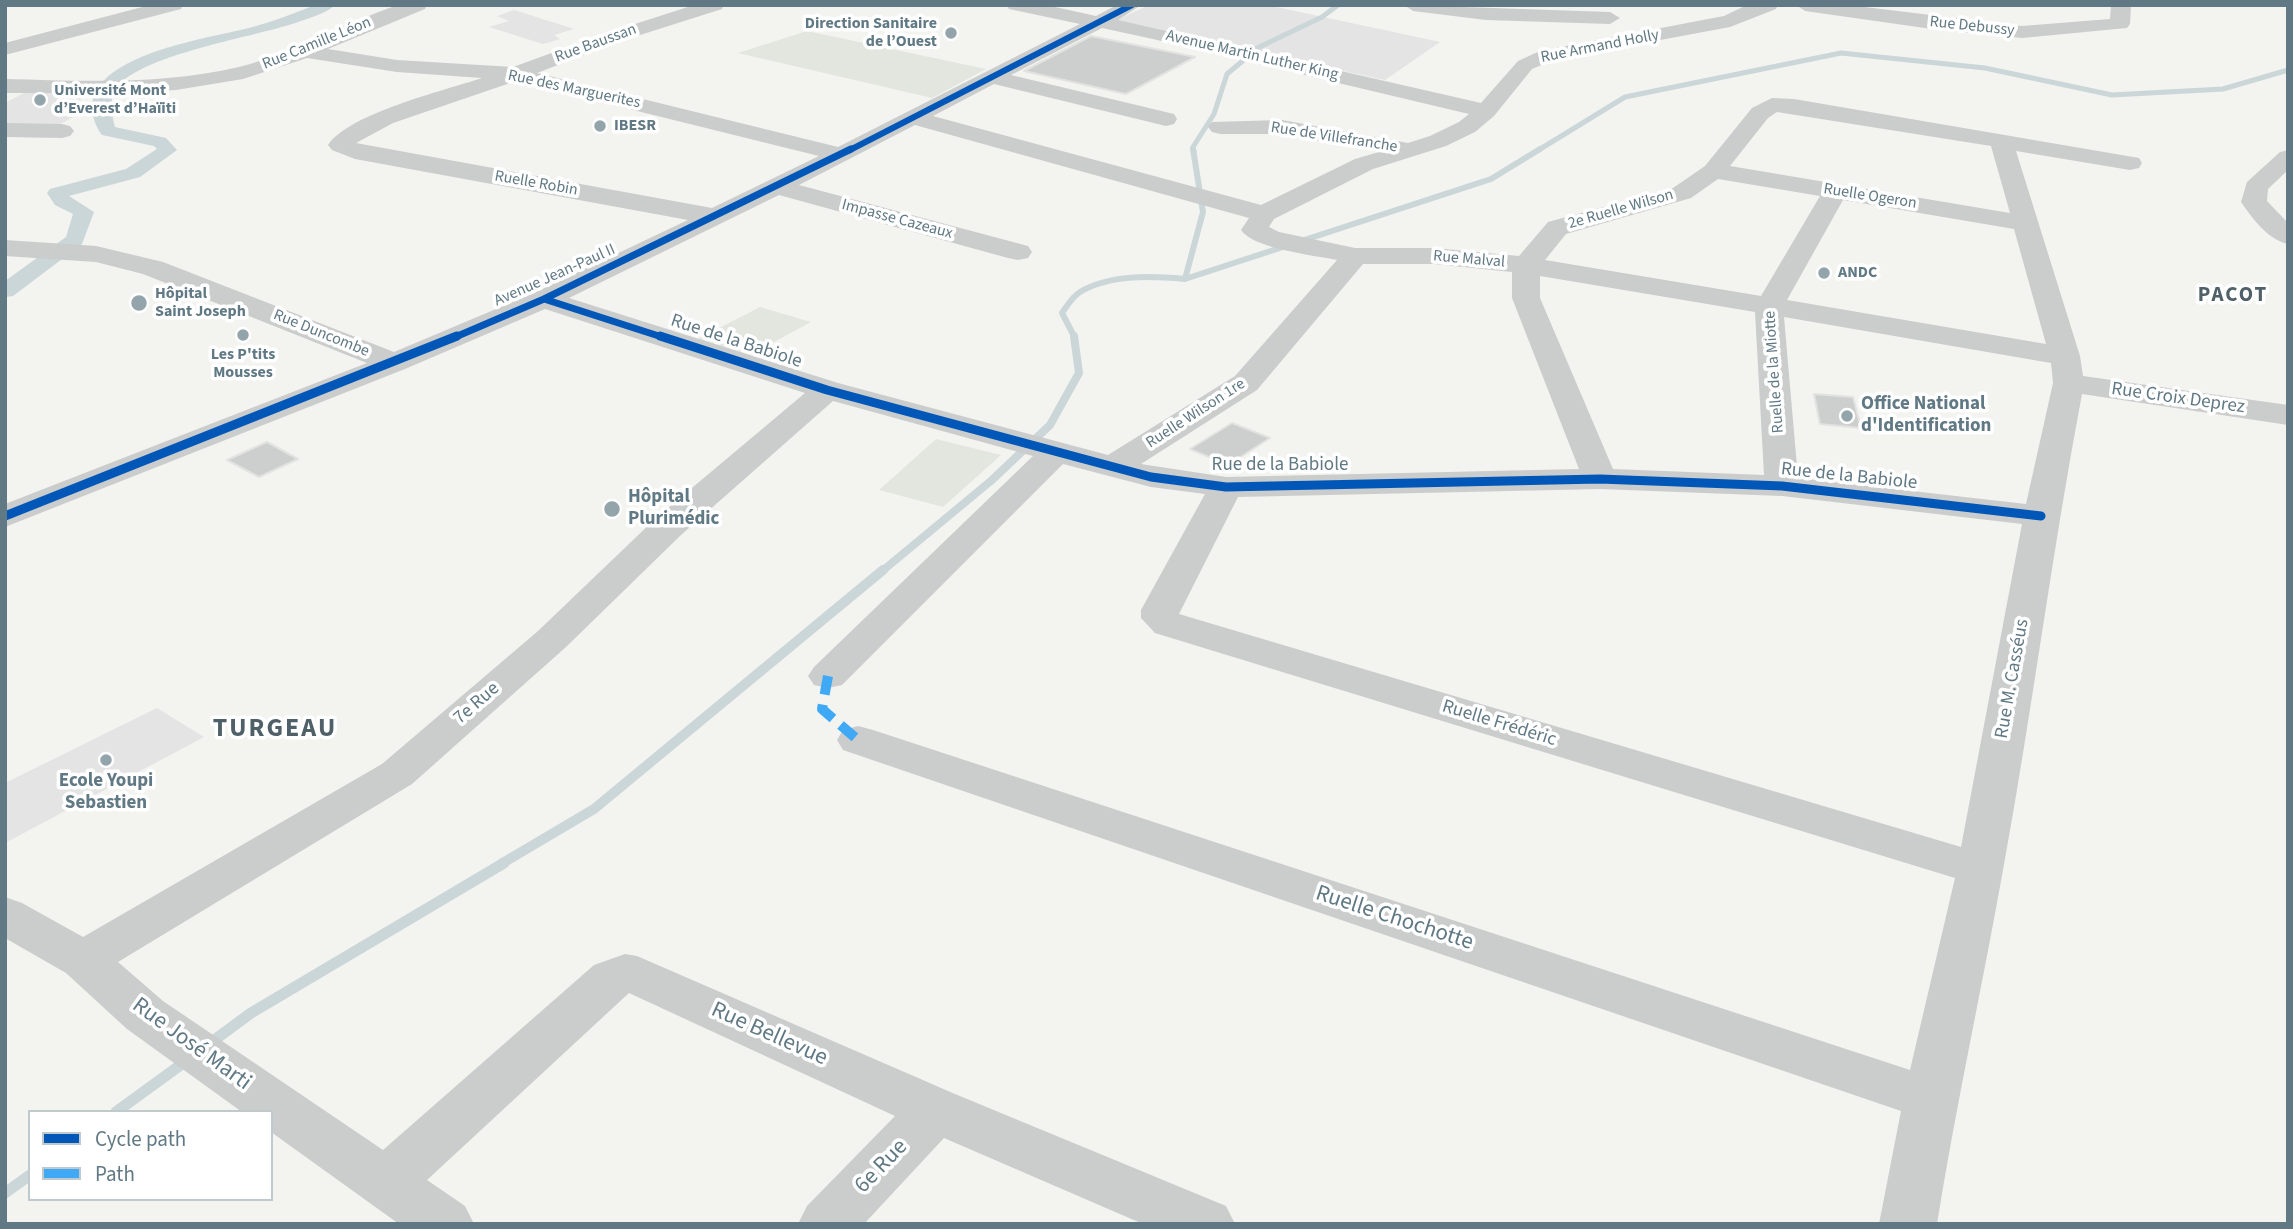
<!DOCTYPE html>
<meta charset="utf-8">
<style>
body{margin:0}
#map{position:relative;width:2293px;height:1229px;overflow:hidden;background:#f3f3f0;font-family:"Source Sans 3",sans-serif}
canvas{display:block}
.frame{position:absolute;inset:0;border:7px solid #607984;pointer-events:none}
.legend{position:absolute;left:28px;top:1110px;width:245px;height:91px;box-sizing:border-box;background:#fff;border:2px solid #bfc9ce;margin:0;padding:9px 12px;list-style:none;font-size:21px;color:#607984}
.legend li{display:flex;align-items:center;gap:14px;height:35px}
.legend b{width:35px;border:2px solid #bfc9ce}
</style>
<div id="map">
<canvas width="2293" height="1229"></canvas>
<div class="frame"></div>
<ul class="legend">
<li><b style="height:9px;background:#0057b8"></b>Cycle path</li>
<li><b style="height:9px;background:#3fa9f5"></b>Path</li>
</ul>
</div>
<script>
const g = document.querySelector('canvas').getContext('2d');
g.lineJoin = 'round';
function fillPath(path, color) {
  g.fillStyle = color;
  g.fill(path, 'evenodd');
}
function stroke(path, color, width, dash) {
  g.strokeStyle = color;
  g.lineWidth = width;
  g.lineCap = dash ? 'butt' : 'round';
  g.setLineDash(dash || []);
  g.stroke(path);
}
function write(font, color, halo, rows, align = 'center') {
  g.font = font + ' "Source Sans 3",sans-serif';
  g.lineWidth = 7;
  g.setLineDash([]);
  g.textBaseline = 'middle';
  g.strokeStyle = halo;
  g.fillStyle = color;
  for (const [text, x, y, turn = 0] of rows) {
    g.save();
    g.translate(x, y);
    g.rotate((+turn || 0) * Math.PI / 180);
    g.textAlign = isNaN(turn) ? turn : align;
    if (halo) g.strokeText(text, 0, 0);
    g.fillText(text, 0, 0);
    g.restore();
  }
}
const built = new Path2D(`
 M 1149,5 L 1267,5 L 1440,42 L 1385,80 L 1115,21 Z
 M 514,10 L 574,29 L 554,35 L 560,39 L 543,44 L 489,27 L 509,21 L 497,16 Z
 M 26,92 L 90,94 L 74,103 L 83,104 L 62,116 L 73,117 L 55,127 L 5,125 L 5,103 Z
 M 157,708 L 204,737 L 5,843 L 5,783 Z`);
const green = new Path2D(`
 M 807,31 L 986,69 L 932,98 L 738,53 Z
 M 760,307 L 811,322 L 746,357 L 694,341 Z
 M 936,439 L 1001,455 L 943,507 L 879,490 Z`);
const streamFar4 = new Path2D(`
 M 1253,50 L 1322,17 L 1338,5
 M 1194,151 L 1193,147 L 1214,114 L 1227,74 L 1245,59
 M 1537,151 L 1625,97 L 1841,53 L 1985,68 L 2112,95 L 2223,89 L 2288,70`);
const streamFar3 = new Path2D(`
 M 1185,279 L 1203,212 L 1193,149
 M 1075,338 L 1062,313 C 1067,306 1072,297 1080,292 C 1110,274 1152,276 1185,279 L 1491,179 L 1540,149`);
const streamFar2 = new Path2D(`
 M 881,572 L 992,480 L 1050,425 L 1079,373 L 1074,336`);
const streamFar1 = new Path2D(`
 M 501,864 L 594,809 L 883,570`);
const stream = new Path2D(`
 M 209,1044 L 251,1013 L 504,863
 M 116,1112 L 186,1061
 M 5,1193 L 30,1175`);
const canal = new Path2D(`
 M 315,5 L 335,5 C 327,13 312,17 301,21 C 258,37 137,54 115,90 C 109,101 112,116 115,127 L 166,138 L 177,150 L 140,177 L 69,196 L 94,212 L 82,244 L 13,296 L 5,297 L 5,281 L 66,237 L 73,214 L 55,205 L 47,193 L 50,189 L 126,169 L 157,149 L 154,146 L 102,135 C 53,59 207,39 249,28 C 271,22 293,14 315,5 Z`);
const building = new Path2D(`
 M 1091,36 L 1195,57 L 1126,94 L 1024,71 Z
 M 1814,394 L 1853,397 L 1861,428 L 1820,424 Z
 M 1232,423 L 1270,438 L 1228,465 L 1190,449 Z
 M 267,442 L 298,459 L 259,477 L 227,460 Z`);
const minor = new Path2D(`
 M 150,5 L 183,5 L 181,9 L 5,55 L 5,43 Z
 M 398,5 L 427,5 L 425,9 L 328,49 L 397,60 L 513,67 L 604,34 L 694,5 L 724,5 L 722,9 L 618,42 L 537,73 L 838,147 L 1080,24 L 1009,9 L 1007,5 L 1046,5 L 1096,16 L 1117,5 L 1141,5 L 1118,20 L 1481,103 L 1518,61 L 1540,51 L 1724,16 L 1747,5 L 1778,5 L 1776,9 L 1730,27 L 1553,60 L 1532,69 L 1494,116 L 1475,132 L 1446,146 L 1373,169 L 1274,219 L 1269,227 L 1279,232 L 1355,248 L 1434,248 L 1519,256 L 1548,222 L 1673,188 L 1705,166 L 1752,108 L 1772,98 L 1794,99 L 2139,158 L 2142,163 L 2139,168 L 2130,170 L 2016,151 L 2080,356 L 2083,376 L 2288,405 L 2288,425 L 2082,394 C 2052,552 2032,712 2003,870 C 1982,988 1956,1105 1937,1224 L 1879,1224 L 1901,1111 L 843,750 L 837,740 L 843,730 L 858,726 L 873,730 L 1910,1070 L 1955,878 L 1155,633 L 1141,618 L 1141,610 L 1205,494 L 1151,487 L 1063,464 L 842,685 L 828,688 L 814,685 L 808,676 L 814,667 L 1033,456 L 833,401 L 681,535 L 566,647 L 412,784 L 118,962 L 163,1001 L 383,1150 L 594,965 L 625,954 L 637,956 L 955,1094 L 1226,1206 L 1235,1224 L 1143,1224 L 944,1138 L 864,1224 L 798,1224 L 807,1206 L 895,1116 L 629,993 L 427,1180 L 465,1206 L 474,1224 L 399,1224 L 271,1132 L 271,1112 L 242,1112 L 127,1029 L 66,973 L 5,938 L 5,897 L 22,903 L 83,937 L 382,764 L 538,631 L 655,519 L 805,393 L 545,309 L 405,369 L 5,527 L 5,504 L 367,363 L 143,274 L 96,262 L 5,256 L 5,240 L 96,246 L 163,262 L 394,352 L 534,293 L 688,220 L 355,159 L 332,150 L 328,145 C 350,113 443,91 482,78 L 397,72 L 307,58 L 243,79 L 176,90 L 107,93 L 5,93 L 5,79 C 83,81 163,85 239,67 C 295,53 344,23 398,5 ZM 1102,28 L 1153,39 L 1469,114 L 1459,122 L 1430,136 L 1408,143 L 1282,120 L 1212,122 L 1208,127 L 1212,132 L 1220,134 L 1282,134 L 1379,152 L 1355,159 L 1261,205 L 933,116 L 994,84 L 1166,126 L 1174,124 L 1177,119 L 1174,114 L 1011,75 ZM 516,81 L 819,156 L 712,208 L 356,143 L 393,123 ZM 1777,112 L 1991,146 L 2010,213 L 1730,166 L 1768,118 ZM 915,125 L 1249,218 L 1241,230 C 1254,249 1313,255 1337,260 L 1235,376 L 1108,455 L 838,383 L 569,298 L 779,195 L 1008,258 L 1018,260 L 1028,258 L 1032,252 L 1028,246 L 799,185 ZM 1718,179 L 1820,196 L 1761,296 L 1545,260 L 1566,234 L 1691,198 ZM 1843,200 L 2014,229 L 2046,344 L 1787,300 ZM 1363,264 L 1434,264 L 1512,272 L 1512,298 L 1579,469 L 1226,477 L 1141,464 L 1257,390 ZM 1540,276 L 1755,312 L 1764,475 L 1613,469 L 1540,298 ZM 1784,317 L 2051,363 L 2053,383 L 2026,504 L 1798,478 ZM 1600,489 L 1782,496 L 2022,524 L 1961,847 L 1179,614 L 1238,497 Z
 M 1404,5 L 1610,12 L 1620,18 L 1610,24 L 1486,20 L 1413,11 Z
 M 1796,5 L 1848,5 L 2022,26 L 2110,19 L 2111,5 L 2131,5 L 2130,24 L 2127,28 L 2022,38 L 1932,29 L 1805,11 Z
 M 5,123 L 62,124 L 70,126 L 74,131 L 70,136 L 62,138 L 5,137 Z
 M 2288,150 L 2288,170 L 2268,189 L 2267,201 L 2288,223 L 2288,244 C 2267,239 2253,219 2241,202 L 2247,182 L 2280,152 Z`);
const quiet = new Path2D(`
 M 828,676 L 822,709 L 858,740`);
const cyclewayFar2 = new Path2D(`
 M 848,151 L 1132,5`);
const cyclewayFar1 = new Path2D(`
 M 544,299 L 665,338
 M 453,338 L 544,299 L 851,149`);
const cycleway = new Path2D(`
 M 660,336 L 827,390 L 1151,477 L 1226,487 L 1600,479 L 1782,486 L 2041,516
 M 5,516 L 457,336`);
const markers = [
 [951,33,7,"#93a4aa"],
 [40,100,7,"#93a4aa"],
 [600,126,7,"#93a4aa"],
 [1824,273,7,"#93a4aa"],
 [139,303,9,"#93a4aa"],
 [243,335,7,"#93a4aa"],
 [1847,416,7,"#93a4aa"],
 [612,509,9,"#93a4aa"],
 [106,760,7,"#93a4aa"]
];
const farPoinames = [
 ["Direction Sanitaire",937,24,"right"],
 ["de l’Ouest",937,42,"right"],
 ["Université Mont",54,91],
 ["d’Everest d’Haïiti",54,109],
 ["IBESR",614,126],
 ["ANDC",1838,273],
 ["Hôpital",155,294],
 ["Saint Joseph",155,312],
 ["Les P'tits",243,355,"center"],
 ["Mousses",243,373,"center"]
];
const farStreetnames = [
 ["Rue Debussy",1972,27,6],
 ["Rue Camille Léon",317,44,-22],
 ["Rue Baussan",596,44,-20],
 ["Rue Armand Holly",1600,47,-11],
 ["Avenue Martin Luther King",1252,56,13],
 ["Rue des Marguerites",574,90,12],
 ["Rue de Villefranche",1334,138,9],
 ["Ruelle Robin",536,184,10],
 ["Ruelle Ogeron",1870,197,9],
 ["2e Ruelle Wilson",1621,210,-16],
 ["Impasse Cazeaux",897,220,15],
 ["Rue Malval",1469,260,5],
 ["Avenue Jean-Paul II",555,276,-24],
 ["Rue Duncombe",321,334,22],
 ["Ruelle de la Miotte",1775,372,-94],
 ["Ruelle Wilson 1re",1196,414,-33]
];
const streetNames = [
 ["Rue de la Babiole",736,342,18],
 ["Rue Croix Deprez",2178,399,8],
 ["Rue de la Babiole",1280,466],
 ["Rue de la Babiole",1849,477,6],
 ["Rue M. Casséus",2013,679,-80],
 ["7e Rue",477,704,-41],
 ["Ruelle Frédéric",1499,724,17]
];
const poiNames = [
 ["Office National",1861,405],
 ["d'Identification",1861,427],
 ["Hôpital",628,498],
 ["Plurimédic",628,520],
 ["Ecole Youpi",106,782,"center"],
 ["Sebastien",106,804,"center"]
];
const farDistrictnames = [
 ["PACOT",2233,296]
];
const nearStreetnames = [
 ["Ruelle Chochotte",1394,919,18],
 ["Rue Bellevue",769,1035,24],
 ["Rue José Marti",191,1045,36],
 ["6e Rue",882,1167,-46]
];
const districtNames = [
 ["TURGEAU",275,730]
];
fillPath(built, '#e3e4e3');
fillPath(green, '#e3e6de');
stroke(streamFar4, '#cad6d7', 5);
stroke(streamFar3, '#cad6d7', 6);
stroke(streamFar2, '#cad6d7', 8);
stroke(streamFar1, '#cad6d7', 10);
stroke(stream, '#cad6d7', 11);
fillPath(canal, '#cad6d7');
fillPath(building, '#cdcfce');
stroke(building, '#e2e2e0', 2);
fillPath(minor, '#cbcccc');
stroke(quiet, '#3fa9f5', 10, [19, 10]);
stroke(cyclewayFar2, '#0057b8', 6);
stroke(cyclewayFar1, '#0057b8', 7);
stroke(cycleway, '#0057b8', 9);
for (const [x, y, r, color] of markers) {
  const dot = new Path2D();
  dot.arc(x, y, r, 0, 2 * Math.PI);
  g.fillStyle = color;
  g.fill(dot);
  stroke(dot, '#fff', 2.5);
}
write('bold 16px', '#607984', '#fff', farPoinames, 'left');
write('16px', '#607984', '#fff', farStreetnames);
write('19px', '#607984', '#fff', streetNames);
write('bold 19px', '#607984', '#fff', poiNames, 'left');
g.letterSpacing = '2px';
write('bold 21px', '#4f6068', '#fff', farDistrictnames);
g.letterSpacing = '0px';
write('23px', '#607984', '#fff', nearStreetnames);
g.letterSpacing = '2px';
write('bold 26px', '#4f6068', '#fff', districtNames);
g.letterSpacing = '0px';
</script>
